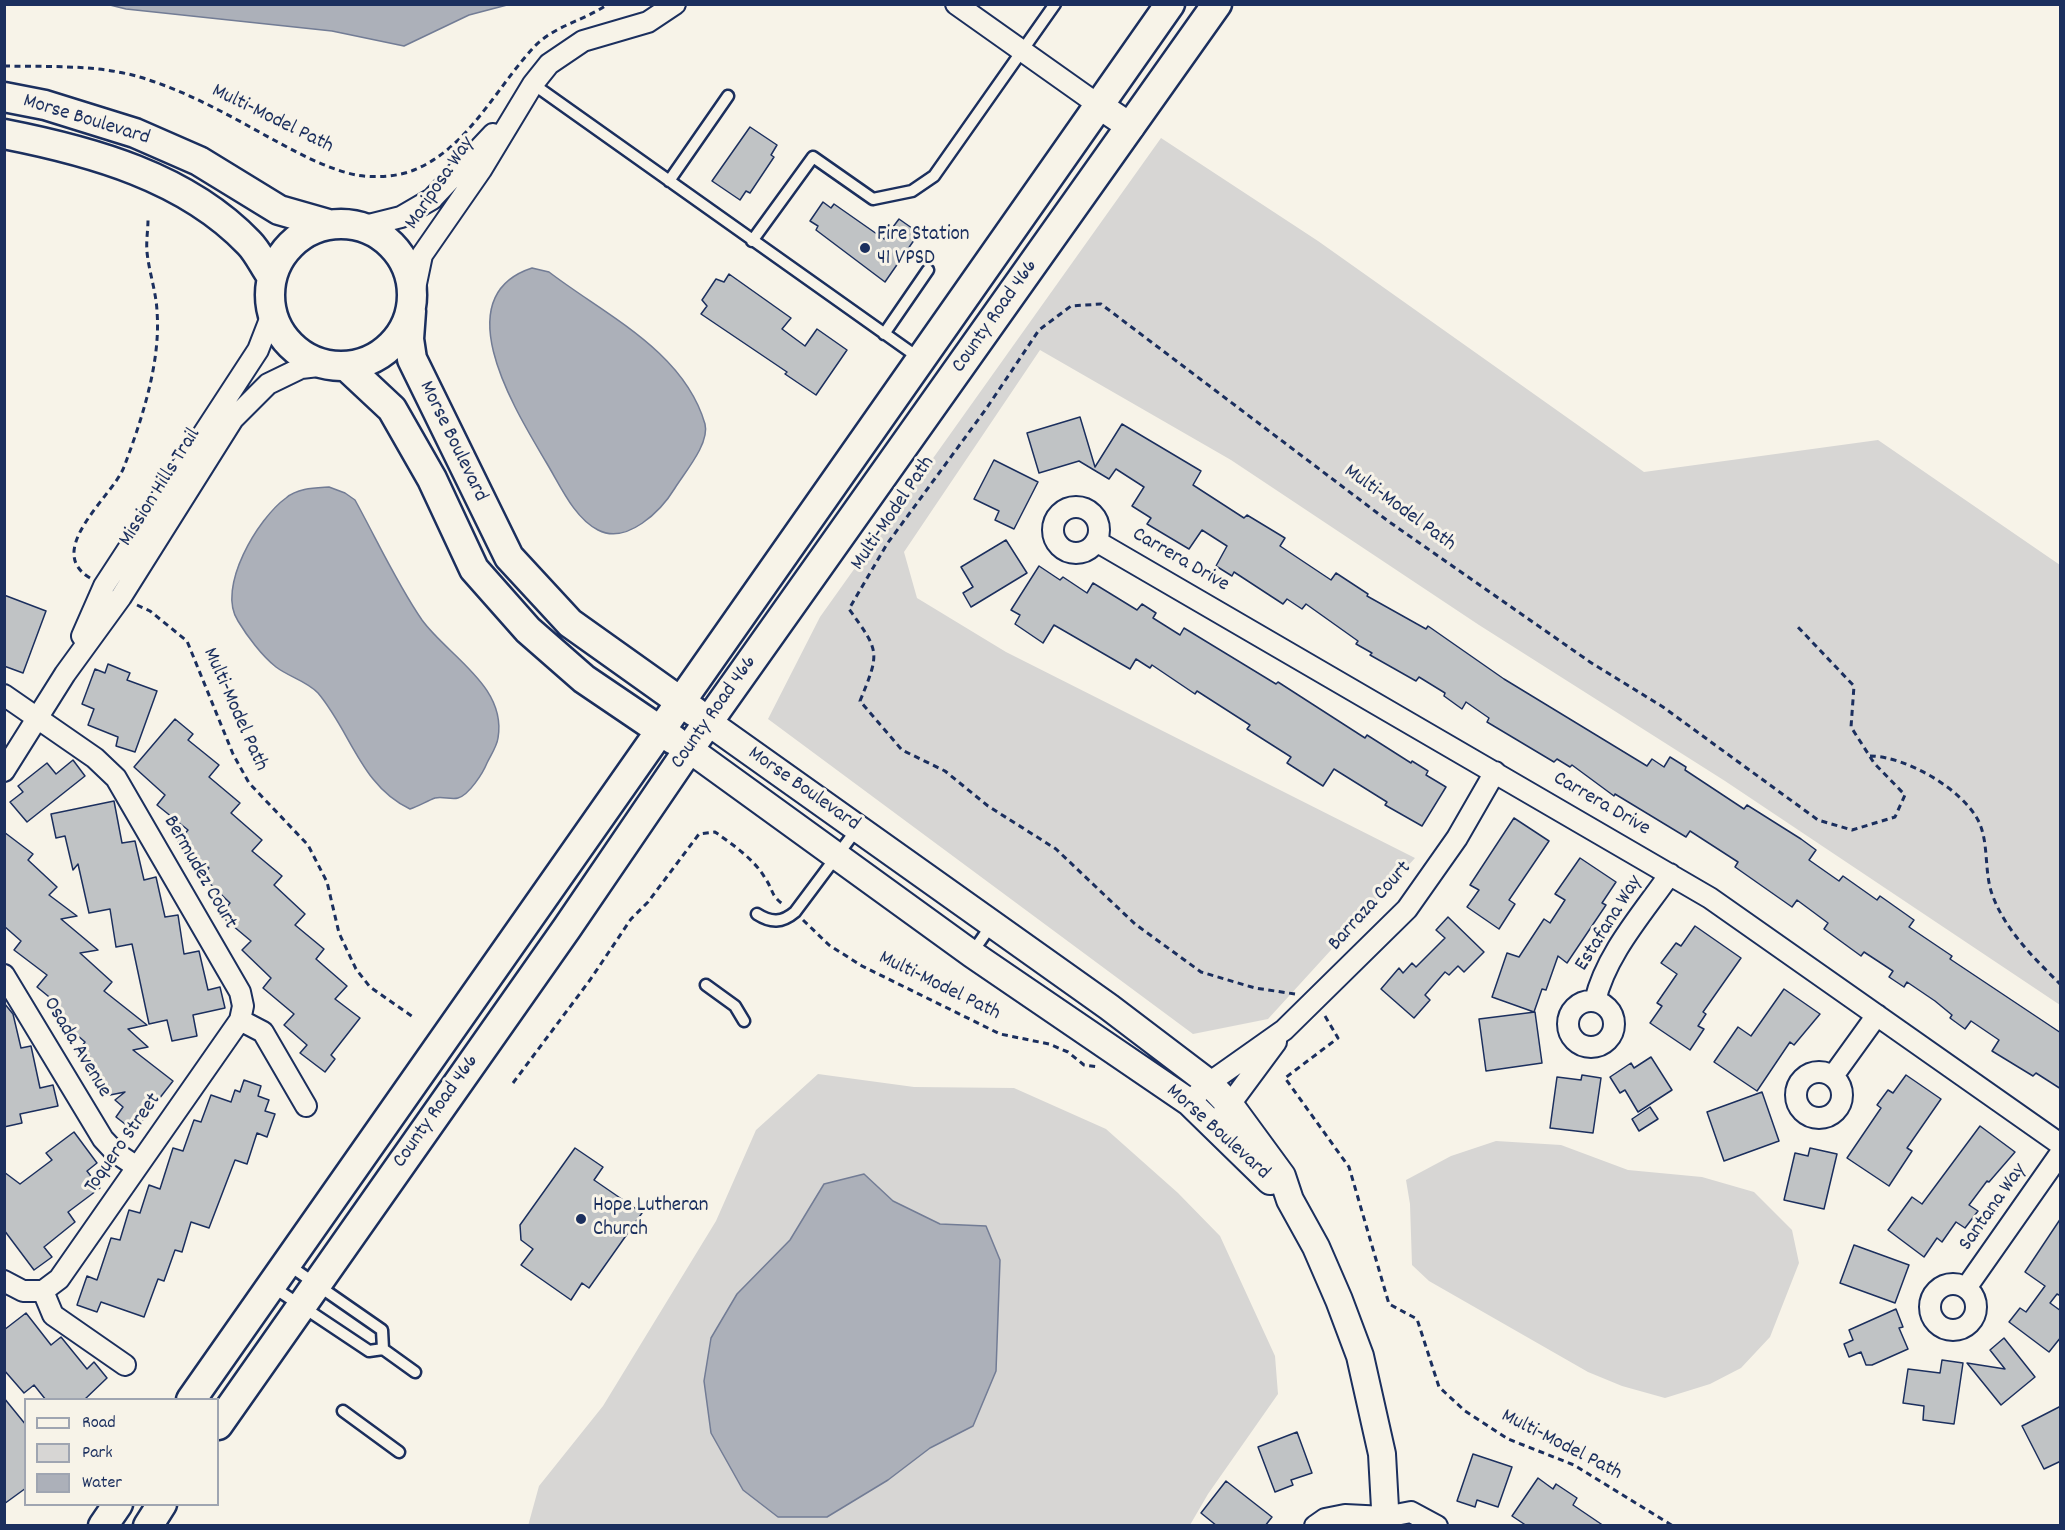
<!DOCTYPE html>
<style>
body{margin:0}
#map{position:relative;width:2065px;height:1530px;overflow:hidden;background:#f7f3e8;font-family:Dekko,sans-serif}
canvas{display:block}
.frame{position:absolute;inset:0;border:6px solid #1b2f5e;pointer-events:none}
.legend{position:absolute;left:24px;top:1398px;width:195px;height:108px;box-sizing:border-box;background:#f7f3e8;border:2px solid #9fa5b1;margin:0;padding:8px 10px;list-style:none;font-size:18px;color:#1b2f5e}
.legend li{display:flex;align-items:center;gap:12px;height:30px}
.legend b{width:30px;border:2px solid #9fa5b1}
</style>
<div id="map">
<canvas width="2065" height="1530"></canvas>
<div class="frame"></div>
<ul class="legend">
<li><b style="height:8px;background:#f7f3e8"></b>Road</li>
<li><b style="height:16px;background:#d7d6d4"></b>Park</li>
<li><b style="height:16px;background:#acb0b9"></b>Water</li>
</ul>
</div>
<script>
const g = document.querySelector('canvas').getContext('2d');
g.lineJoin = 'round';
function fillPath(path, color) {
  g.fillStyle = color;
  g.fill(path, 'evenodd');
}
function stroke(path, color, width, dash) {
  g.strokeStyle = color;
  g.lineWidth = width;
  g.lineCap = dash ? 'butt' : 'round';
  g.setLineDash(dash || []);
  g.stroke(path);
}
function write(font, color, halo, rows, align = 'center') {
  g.font = font + ' Dekko,sans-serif';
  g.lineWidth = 6;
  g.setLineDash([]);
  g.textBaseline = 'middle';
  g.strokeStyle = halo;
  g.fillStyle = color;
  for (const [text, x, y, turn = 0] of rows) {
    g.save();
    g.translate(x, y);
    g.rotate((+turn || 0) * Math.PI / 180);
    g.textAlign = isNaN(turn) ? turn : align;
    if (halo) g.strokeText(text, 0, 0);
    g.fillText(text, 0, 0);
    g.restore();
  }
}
const green = new Path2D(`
 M 1161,138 L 1318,241 L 1644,472 L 1878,440 L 2060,565 L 2060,1005 L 1725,781 L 1479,625 L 1231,460 L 1040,350 L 904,552 L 917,598 L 1006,652 L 1415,858 L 1268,1019 L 1193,1034 L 768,719 L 820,617 Z
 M 818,1074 L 914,1087 L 1014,1088 L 1106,1129 L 1178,1193 L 1220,1236 L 1275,1356 L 1278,1394 L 1208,1494 L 1190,1525 L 528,1526 L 539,1486 L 603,1406 L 716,1221 L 756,1130 ZM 864,1174 L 893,1201 L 940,1224 L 986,1226 L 1000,1260 L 996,1371 L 973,1426 L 930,1448 L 888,1480 L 737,1294 L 790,1240 L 824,1184 Z
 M 1496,1141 L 1561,1145 L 1628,1170 L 1702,1177 L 1754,1192 L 1792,1230 L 1799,1263 L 1770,1337 L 1741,1368 L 1710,1384 L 1665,1398 L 1622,1386 L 1588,1372 L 1429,1281 L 1412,1265 L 1410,1204 L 1406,1180 L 1451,1156 Z`);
const water = new Path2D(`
 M 110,5 L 507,5 L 469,15 L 404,46 L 332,31 L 126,9 Z
 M 532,268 L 549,272 C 605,315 684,351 705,424 C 710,443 685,472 675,488 C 661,511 627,545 598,530 C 574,518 560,485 546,462 C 518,414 443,297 532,268 Z
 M 329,487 L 345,493 L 355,500 C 377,540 396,582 422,620 C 448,656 507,686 498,738 C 497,746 491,755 487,763 C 483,773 469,795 458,798 C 451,800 443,796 435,798 C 427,801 419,806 410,809 C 361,786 351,732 318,693 C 307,681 289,677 276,667 C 262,656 247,636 238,621 C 216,588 258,518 286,498 C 298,488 315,488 329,487 Z
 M 864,1174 L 893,1201 L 940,1224 L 986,1226 L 1000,1260 L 996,1371 L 973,1426 L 930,1448 L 888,1480 L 827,1517 L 778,1517 L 743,1490 L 711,1433 L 704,1381 L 711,1338 L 737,1294 L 790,1240 L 824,1184 Z`);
const building = new Path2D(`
 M 750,127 L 777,145 L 771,155 L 774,157 L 750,193 L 746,191 L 740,200 L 712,181 Z
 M 823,202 L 831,208 L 834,204 L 884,239 L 899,219 L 919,233 L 885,282 L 816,230 L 818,226 L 810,221 Z
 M 729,274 L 791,318 L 782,329 L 805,346 L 817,329 L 847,350 L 816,395 L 785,374 L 787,372 L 701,314 L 707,306 L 702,300 L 716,279 L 724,282 Z
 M 1080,417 L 1095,467 L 1122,424 L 1201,471 L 1193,485 L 1244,518 L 1247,515 L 1285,538 L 1280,546 L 1331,580 L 1336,573 L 1368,594 L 1367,596 L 1426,629 L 1428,626 L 1504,679 L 1647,766 L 1652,759 L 1664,767 L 1670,757 L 1686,767 L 1685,770 L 1744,809 L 1747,805 L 1801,839 L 1816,850 L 1809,860 L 1839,881 L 1843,876 L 1877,900 L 1880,896 L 1914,920 L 1909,927 L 1952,956 L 1950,959 L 2061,1033 L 2061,1089 L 2036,1073 L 2033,1076 L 1992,1051 L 1999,1040 L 1971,1021 L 1965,1029 L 1950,1018 L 1952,1015 L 1935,1001 L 1907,982 L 1904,987 L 1889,977 L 1893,971 L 1864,952 L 1861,956 L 1824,929 L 1828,923 L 1797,900 L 1792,907 L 1735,867 L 1738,862 L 1690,831 L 1686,837 L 1615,794 L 1614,796 L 1572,765 L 1570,767 L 1557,759 L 1554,762 L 1487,722 L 1489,718 L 1466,702 L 1462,709 L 1444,696 L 1445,693 L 1419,677 L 1416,681 L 1370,655 L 1372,653 L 1356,644 L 1358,641 L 1306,604 L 1302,609 L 1287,599 L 1283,604 L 1234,572 L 1232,576 L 1216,566 L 1227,546 L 1202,530 L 1189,549 L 1147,524 L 1151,518 L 1132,506 L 1144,487 L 1116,469 L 1109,479 L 1079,461 L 1039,473 L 1027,433 Z
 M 994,460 L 1038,482 L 1014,529 L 995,520 L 999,511 L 974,499 Z
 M 1006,540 L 1027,573 L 971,607 L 963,593 L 973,587 L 961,567 Z
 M 1039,566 L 1060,580 L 1063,577 L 1087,593 L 1093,583 L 1137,610 L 1142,604 L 1156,613 L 1153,618 L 1180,635 L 1184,628 L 1276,684 L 1278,682 L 1365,738 L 1367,735 L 1411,763 L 1412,761 L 1428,771 L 1426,775 L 1446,787 L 1422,826 L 1385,805 L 1387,802 L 1334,769 L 1323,786 L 1287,763 L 1291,757 L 1247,729 L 1250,725 L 1197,691 L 1195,694 L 1152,665 L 1150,668 L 1136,659 L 1130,669 L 1054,625 L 1043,643 L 1015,624 L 1020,615 L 1011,610 Z
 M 4,595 L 46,611 L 23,673 L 4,666 Z
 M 108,664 L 130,673 L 127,680 L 157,691 L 135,752 L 116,746 L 118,737 L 88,725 L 94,709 L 82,704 L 95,669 L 105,673 Z
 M 175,719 L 193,734 L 188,740 L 219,765 L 209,777 L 240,803 L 231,813 L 262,840 L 252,851 L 282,876 L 274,885 L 305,914 L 295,925 L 324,949 L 316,959 L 347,986 L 335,999 L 360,1018 L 331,1055 L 335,1059 L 325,1072 L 300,1053 L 307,1045 L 284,1025 L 294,1014 L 263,988 L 271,978 L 242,950 L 251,941 L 220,915 L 230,903 L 202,876 L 209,868 L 178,842 L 188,830 L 157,805 L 165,795 L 134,767 Z
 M 73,760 L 85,776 L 27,822 L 10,802 L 23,792 L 18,786 L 47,763 L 56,774 Z
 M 114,801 L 122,843 L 135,841 L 144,880 L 156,877 L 165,917 L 178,915 L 184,954 L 199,951 L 208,990 L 220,987 L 225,1008 L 193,1015 L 197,1036 L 172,1041 L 167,1020 L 149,1024 L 132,944 L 116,947 L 110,909 L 89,913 L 78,864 L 73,870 L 65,836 L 56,838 L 51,814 Z
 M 1514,818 L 1549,841 L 1509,900 L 1515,904 L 1499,929 L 1467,907 L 1479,890 L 1470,885 Z
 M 4,832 L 33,854 L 28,860 L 57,887 L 49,895 L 77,916 L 61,919 L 98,950 L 80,953 L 112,982 L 104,991 L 147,1025 L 128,1029 L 148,1047 L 133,1050 L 173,1081 L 134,1131 L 116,1117 L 123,1107 L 115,1100 L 125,1092 L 110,1095 L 91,1078 L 98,1070 L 77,1053 L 85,1042 L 52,1013 L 59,1005 L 37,987 L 47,975 L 14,950 L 21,941 L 4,926 Z
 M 1580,858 L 1616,882 L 1602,903 L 1606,905 L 1567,963 L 1558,956 L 1546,990 L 1542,989 L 1534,1012 L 1492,997 L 1507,953 L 1519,957 L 1544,919 L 1550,923 L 1565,900 L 1555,894 Z
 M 1448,917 L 1484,952 L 1464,972 L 1458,966 L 1449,975 L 1445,972 L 1425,995 L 1430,1000 L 1414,1018 L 1381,989 L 1399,968 L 1403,973 L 1412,963 L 1416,967 L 1445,938 L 1436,930 Z
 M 1695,926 L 1741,958 L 1703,1012 L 1706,1014 L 1698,1026 L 1704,1029 L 1690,1050 L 1650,1023 L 1662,1006 L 1657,1003 L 1677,974 L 1661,963 L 1676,943 L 1681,946 Z
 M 1784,989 L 1820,1014 L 1794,1045 L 1790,1042 L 1757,1091 L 1714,1062 L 1738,1027 L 1751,1036 Z
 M 4,1003 L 13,1014 L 21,1048 L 31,1046 L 40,1088 L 53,1085 L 58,1106 L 20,1114 L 22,1123 L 4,1127 Z
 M 1535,1012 L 1542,1063 L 1486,1071 L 1479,1019 Z
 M 1651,1057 L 1672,1090 L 1638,1112 L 1625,1090 L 1620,1093 L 1610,1077 L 1631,1063 L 1634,1068 Z
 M 1582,1075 L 1601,1078 L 1593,1133 L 1550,1128 L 1557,1077 L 1581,1080 Z
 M 1906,1075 L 1941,1099 L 1907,1148 L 1912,1151 L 1889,1186 L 1847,1158 L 1881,1108 L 1877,1105 L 1888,1090 L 1893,1093 Z
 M 244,1080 L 261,1086 L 258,1096 L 269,1100 L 265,1111 L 275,1114 L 267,1137 L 257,1133 L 247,1164 L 235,1160 L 209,1228 L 191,1222 L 182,1252 L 175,1250 L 164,1281 L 158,1279 L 144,1317 L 101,1302 L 97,1312 L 77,1305 L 87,1276 L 97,1280 L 111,1238 L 120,1240 L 129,1210 L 140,1213 L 149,1185 L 160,1189 L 173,1148 L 183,1151 L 194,1120 L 201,1122 L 211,1095 L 231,1102 L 235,1090 L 240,1092 Z
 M 1762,1092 L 1779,1141 L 1724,1161 L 1707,1112 Z
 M 1650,1107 L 1658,1119 L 1639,1131 L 1632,1119 Z
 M 1980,1126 L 2015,1152 L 1989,1182 L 1987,1181 L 1969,1205 L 1978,1211 L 1965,1228 L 1956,1222 L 1942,1242 L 1937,1238 L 1924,1257 L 1888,1230 L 1912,1197 L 1922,1204 Z
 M 74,1132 L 97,1163 L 87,1171 L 100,1188 L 68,1212 L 75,1222 L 44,1247 L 52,1257 L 34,1270 L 4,1230 L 4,1172 L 20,1184 L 52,1160 L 46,1153 Z
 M 575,1148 L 603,1167 L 594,1180 L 642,1213 L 589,1288 L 582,1283 L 571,1300 L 521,1265 L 533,1249 L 521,1240 L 520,1225 Z
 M 1810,1148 L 1837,1154 L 1824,1209 L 1784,1200 L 1795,1153 L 1808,1156 Z
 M 2061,1218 L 2061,1296 L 2057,1294 L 2050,1303 L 2061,1311 L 2061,1337 L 2049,1352 L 2009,1322 L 2020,1308 L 2026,1312 L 2045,1286 L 2025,1272 Z
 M 1854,1245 L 1909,1265 L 1895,1303 L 1840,1283 Z
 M 1896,1309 L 1903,1327 L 1899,1328 L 1908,1349 L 1872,1365 L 1866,1365 L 1861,1352 L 1849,1357 L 1844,1344 L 1853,1340 L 1849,1330 Z
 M 26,1313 L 51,1345 L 61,1337 L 87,1369 L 94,1362 L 107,1378 L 84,1400 L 46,1400 L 34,1385 L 24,1393 L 4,1370 L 4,1330 Z
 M 2004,1338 L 2035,1377 L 2001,1405 L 1967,1363 L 2005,1369 L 1990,1350 Z
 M 1942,1360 L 1963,1363 L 1954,1424 L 1923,1420 L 1924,1406 L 1903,1403 L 1908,1369 L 1940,1373 Z
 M 4,1398 L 26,1425 L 26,1488 L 4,1504 Z
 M 2061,1406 L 2061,1461 L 2044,1469 L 2022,1426 Z
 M 1297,1432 L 1312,1473 L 1291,1480 L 1293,1485 L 1275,1492 L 1258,1447 Z
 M 1473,1454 L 1512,1467 L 1498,1507 L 1477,1500 L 1475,1507 L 1457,1501 Z
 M 1538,1478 L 1553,1489 L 1556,1484 L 1577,1498 L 1573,1505 L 1604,1526 L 1527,1526 L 1512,1516 Z
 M 1226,1481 L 1272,1517 L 1265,1526 L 1217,1526 L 1201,1513 Z`);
const path = new Path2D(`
 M 4,66 C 53,67 103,64 149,80 C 192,94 232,117 272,139 C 298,153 327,169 356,175 C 374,178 397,177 414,170 C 468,148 496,88 534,47 C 555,25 584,21 608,4
 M 90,578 C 43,550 113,496 124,467 C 142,419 161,362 157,311 C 156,291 149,272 147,252 C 146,241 148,230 148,220
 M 137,605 L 150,611 L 187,641 L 233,754 L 249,783 L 308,845 L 327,882 L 339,933 L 356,969 L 370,987 L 413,1017
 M 1870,756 C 1905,756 1963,789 1979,822 C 1989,844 1984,871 1992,894 C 2005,930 2033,957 2060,984
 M 803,920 L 829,945 L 862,966 L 1000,1034 L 1049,1044 L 1068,1052 L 1084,1065 L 1099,1067
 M 1295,994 L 1255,988 L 1201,972 L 1135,924 L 1056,849 L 988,806 L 945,771 L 902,750 L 860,701 C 880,652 880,652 849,609 L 887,544 L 986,409 L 1039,330 L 1071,306 L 1101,304 L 1388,521 L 1590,662 L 1663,707 L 1818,820 L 1852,830 L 1895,817 L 1905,795 L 1874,763 L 1851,727 L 1854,686 L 1796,625
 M 1325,1016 L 1338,1038 L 1285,1078 L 1349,1167 L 1389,1304 L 1417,1319 L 1439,1387 L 1465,1411 L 1508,1439 L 1574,1465 L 1673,1526
 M 513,1083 L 590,980 L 631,919 L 648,902 L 699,834 L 715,832 C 732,844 754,859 765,878 C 774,891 770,895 784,905`);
const service = new Path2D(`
 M 533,84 L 919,358
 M 669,181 L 728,96
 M 752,241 L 813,157 L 873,199 L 912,191 L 934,176 L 1055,4
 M 884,334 L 928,270
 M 757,914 C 771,923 782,923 795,912 L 857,829
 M 972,953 L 992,924
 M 706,985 L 735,1006 L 744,1021
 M 287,1264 L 382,1330 L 383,1349
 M 273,1287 L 369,1351 L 383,1349 L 415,1372
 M 343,1411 L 399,1452`);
const minor = new Path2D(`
 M 956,4 L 1100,106
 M 365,226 L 401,217 L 432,199 L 493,134
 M 413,298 L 422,255 L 481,170 L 533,84 L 549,64 L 583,41 L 648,22 L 675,4
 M1053 530a23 23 0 1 1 46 0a23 23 0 1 1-46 0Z
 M 1096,541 L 1710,898 L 2060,1144
 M 82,636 L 104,586 L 258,350 L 272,314
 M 4,695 L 95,758 L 116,778 L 240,992 L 243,1006 L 240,1020 L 263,1032 L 306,1106
 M 4,771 L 65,674 L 121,597 L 233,419 L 268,384 L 301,368 L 327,365
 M 4,975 L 103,1139 L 116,1153 L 137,1167
 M1568 1024a23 23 0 1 1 46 0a23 23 0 1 1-46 0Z
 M 1595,1001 C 1606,954 1643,913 1670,874
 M1796 1095a23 23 0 1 1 46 0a23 23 0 1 1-46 0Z
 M 1833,1076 L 1877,1015
 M 1189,1102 L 1209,1083 L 1284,1030 L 1407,909 L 1457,838 L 1495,772
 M 1222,1115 L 1276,1042
 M 4,1281 L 23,1291 L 43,1291 L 53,1315 L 125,1365
 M1930 1307a23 23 0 1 1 46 0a23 23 0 1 1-46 0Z
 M 1966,1288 L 2060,1154
 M 43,1291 L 59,1279 L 240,1020
 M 1315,1526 L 1325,1519 L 1345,1515 L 1385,1517 L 1411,1512 L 1437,1526`);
const tertiary = new Path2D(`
 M 1100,106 L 1131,127
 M 708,722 L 1109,1007 L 1209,1083 L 1230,1105 L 1282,1176 L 1290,1200 L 1316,1247 L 1339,1300 L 1360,1356 L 1382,1454 L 1386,1526
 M 689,749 L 972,954 L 1189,1102 L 1270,1181`);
const secondary = new Path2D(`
 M 4,97 L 45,105 L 135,133 L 199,161 L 279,210 L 328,224
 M 4,134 C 91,151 186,177 249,243 C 258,252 264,266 272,277
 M270 295a71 71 0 1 1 142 0a71 71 0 1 1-142 0Z
 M 411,311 L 409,339 L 412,359 L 509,557 L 570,623 L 695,712
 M 346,366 L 392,409 L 432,479 L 474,569 L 528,630 L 584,679 L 674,740
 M 191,1400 L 1170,4
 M 218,1425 L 567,928 L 689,749 L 1217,4
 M 103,1526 L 118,1504
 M 148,1526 L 162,1504`);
const markers = [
 [865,248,6,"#1b2f5e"],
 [581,1219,6,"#1b2f5e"]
];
const streetNames = [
 ["Multi-Model Path",272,120,26],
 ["Morse Boulevard",86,121,17],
 ["Mariposa Way",441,184,-56],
 ["County Road 466",996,317,-55],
 ["Morse Boulevard",452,442,64],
 ["Mission Hills Trail",161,488,-58],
 ["Multi-Model Path",1399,509,36],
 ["Multi-Model Path",894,514,-56],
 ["Carrera Drive",1180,561,30],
 ["Multi-Model Path",234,710,66],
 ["County Road 466",715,713,-55],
 ["Morse Boulevard",803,790,35],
 ["Carrera Drive",1601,805,30],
 ["Bermudez Court",199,873,60],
 ["Barraza Court",1371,907,-48],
 ["Estafana Way",1610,924,-58],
 ["Multi-Model Path",939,987,26],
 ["Osada Avenue",76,1048,59],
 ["County Road 466",437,1112,-55],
 ["Morse Boulevard",1217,1133,42],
 ["Toquero Street",124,1144,-55],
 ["Santana Way",1994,1208,-55],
 ["Multi-Model Path",1561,1446,27]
];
const poiNames = [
 ["Fire Station",877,236],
 ["41 VPSD",877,260],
 ["Hope Lutheran",593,1207],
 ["Church",593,1231]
];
fillPath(green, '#d7d6d4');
fillPath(water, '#acb0b9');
stroke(water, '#727c95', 1.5);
fillPath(building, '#c0c3c5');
stroke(building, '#1b2f5e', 1.5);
stroke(service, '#1b2f5e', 15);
stroke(minor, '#1b2f5e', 24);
stroke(tertiary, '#1b2f5e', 30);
stroke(secondary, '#1b2f5e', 33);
stroke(path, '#1b2f5e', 3, [6, 4.5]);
stroke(service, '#f7f3e8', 10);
stroke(minor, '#f7f3e8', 20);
stroke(tertiary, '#f7f3e8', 26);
stroke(secondary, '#f7f3e8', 28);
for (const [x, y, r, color] of markers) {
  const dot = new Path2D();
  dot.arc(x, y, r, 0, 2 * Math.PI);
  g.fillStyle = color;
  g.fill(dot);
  stroke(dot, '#f7f3e8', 2);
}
write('21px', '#1b2f5e', '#f7f3e8', streetNames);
write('21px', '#1b2f5e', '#f7f3e8', poiNames, 'left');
</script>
